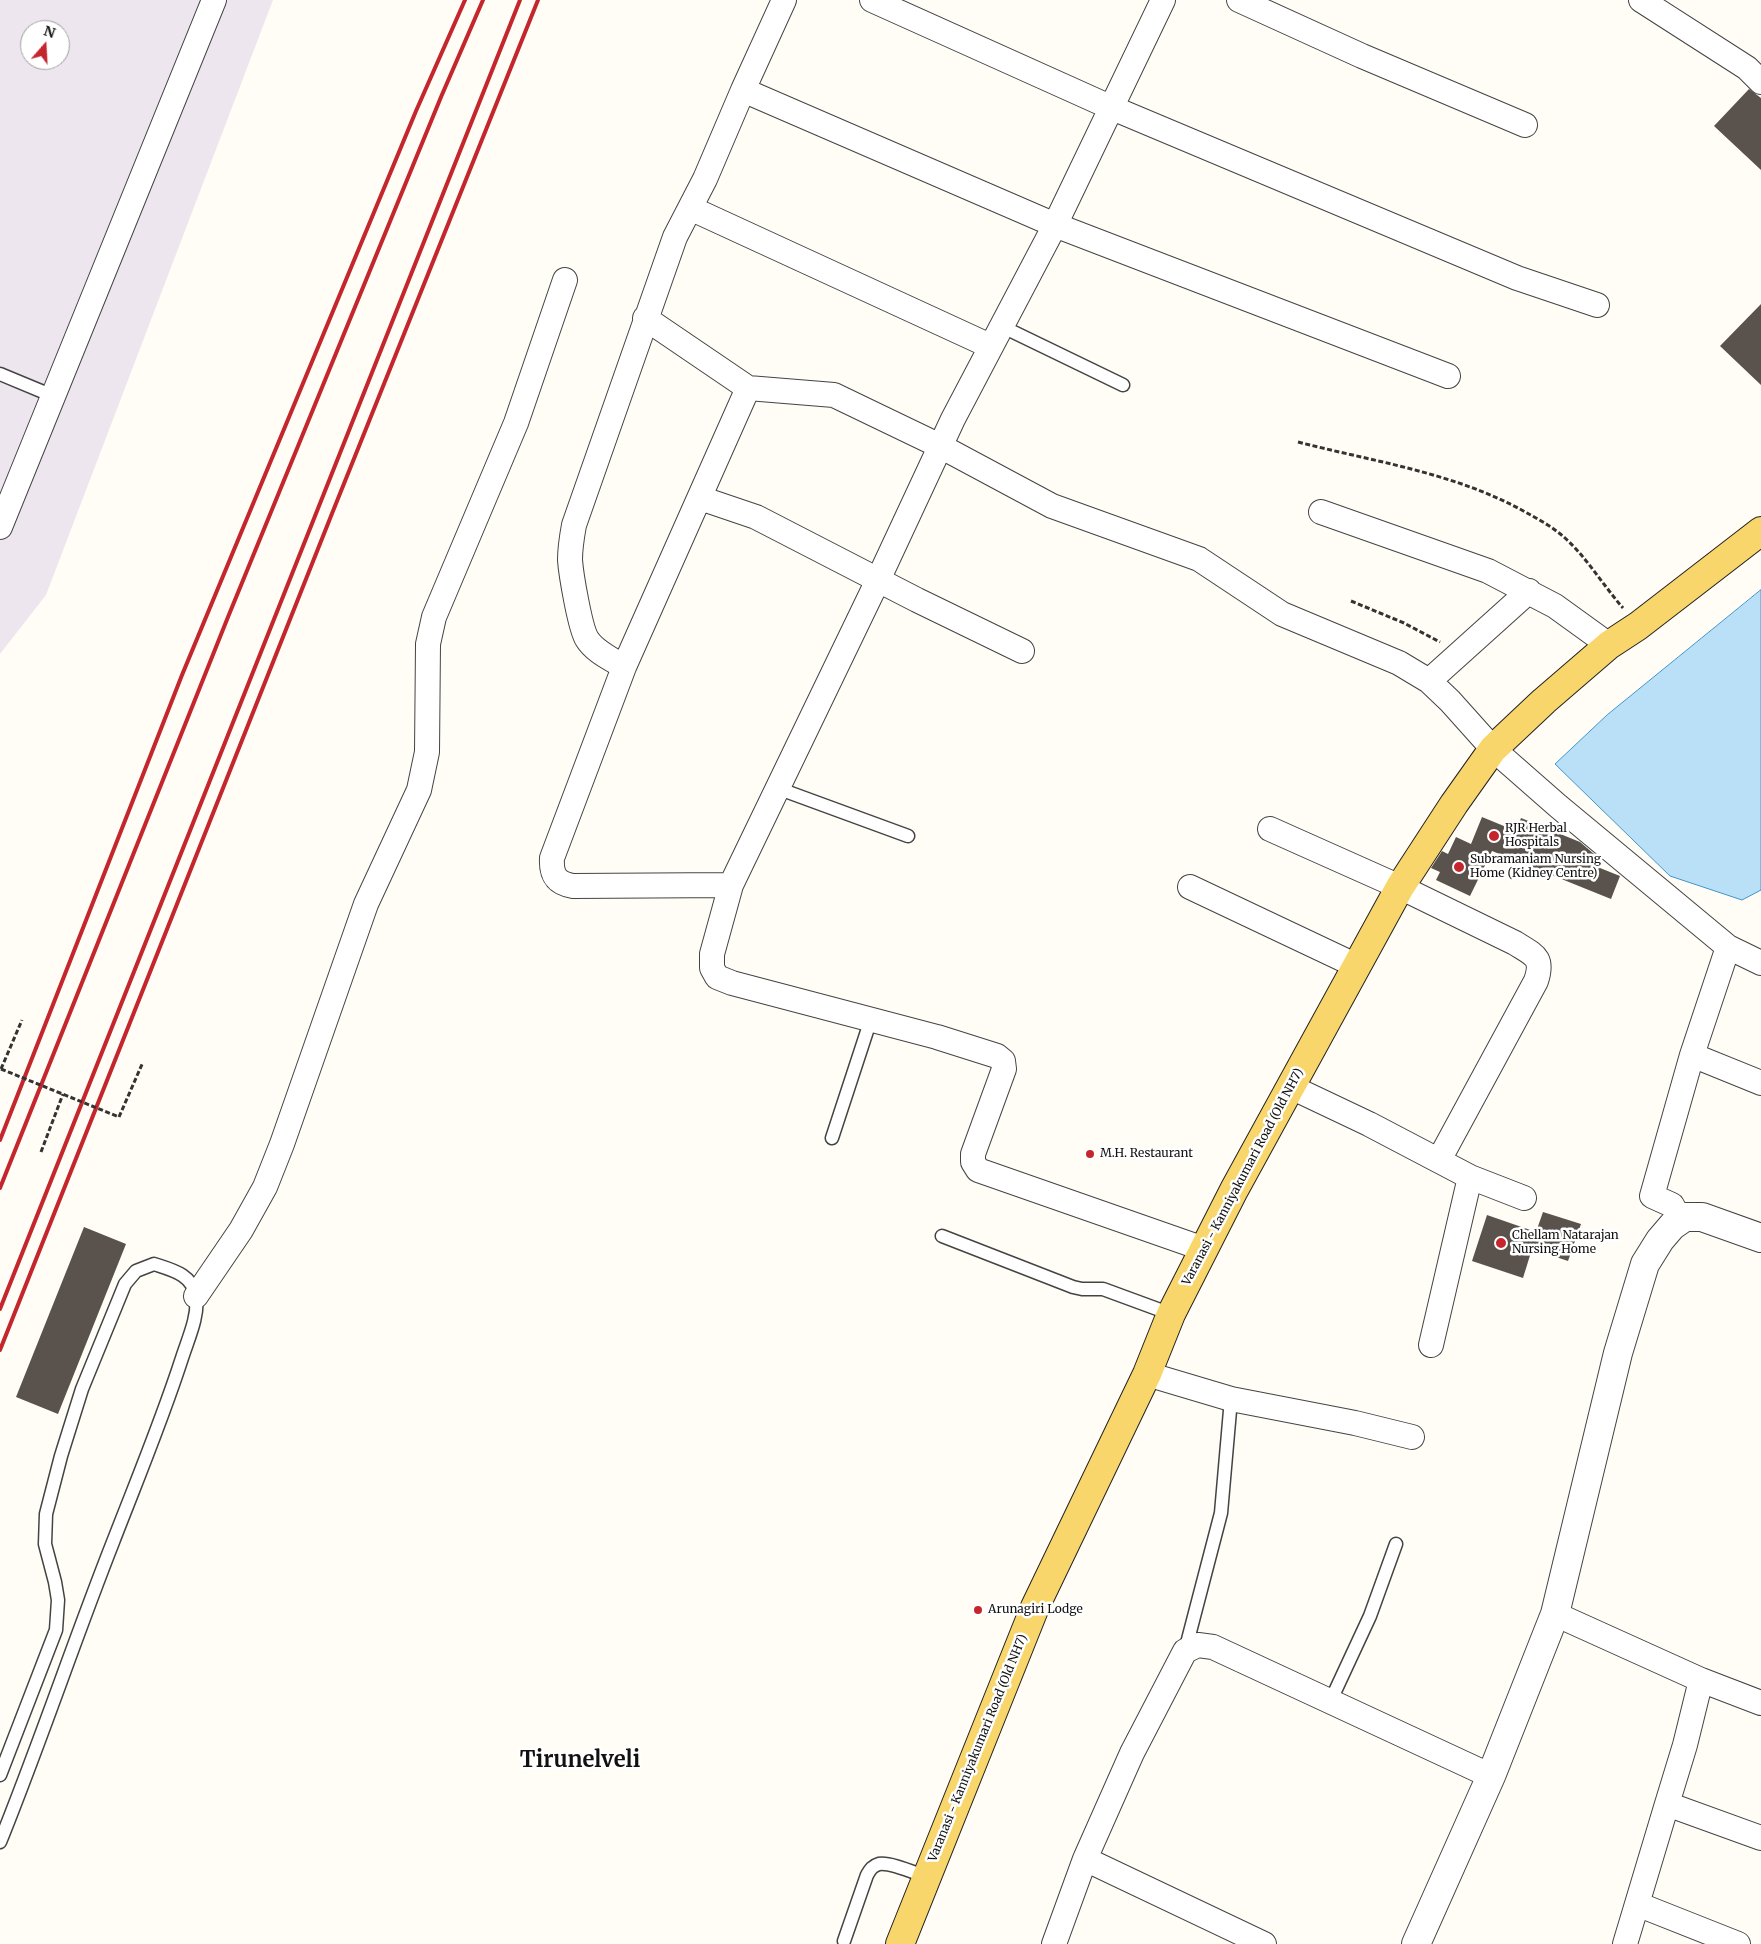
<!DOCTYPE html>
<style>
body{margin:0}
#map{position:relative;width:1761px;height:1944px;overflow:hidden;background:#fffdf5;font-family:Merriweather,serif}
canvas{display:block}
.north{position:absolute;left:20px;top:20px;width:50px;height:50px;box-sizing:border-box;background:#fff;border:1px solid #a0a0a0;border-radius:50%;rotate:19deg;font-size:14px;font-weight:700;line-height:20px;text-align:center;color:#111}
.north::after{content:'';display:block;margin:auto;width:18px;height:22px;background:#c4262e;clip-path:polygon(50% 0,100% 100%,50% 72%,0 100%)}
</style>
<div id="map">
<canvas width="1761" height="1944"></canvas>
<div class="north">N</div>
</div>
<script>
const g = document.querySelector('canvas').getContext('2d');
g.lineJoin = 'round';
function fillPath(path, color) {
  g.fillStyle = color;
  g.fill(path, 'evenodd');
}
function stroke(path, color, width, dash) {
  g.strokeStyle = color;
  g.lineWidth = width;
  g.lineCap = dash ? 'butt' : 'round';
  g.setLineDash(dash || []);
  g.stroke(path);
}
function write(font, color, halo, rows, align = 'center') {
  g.font = font + ' Merriweather,serif';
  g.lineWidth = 5;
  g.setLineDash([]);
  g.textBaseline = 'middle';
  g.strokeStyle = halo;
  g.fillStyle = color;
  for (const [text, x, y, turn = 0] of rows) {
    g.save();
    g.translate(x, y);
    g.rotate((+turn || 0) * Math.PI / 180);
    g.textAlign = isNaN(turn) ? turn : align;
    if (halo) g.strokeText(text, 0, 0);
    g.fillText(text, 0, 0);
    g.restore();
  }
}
const industrial = new Path2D(`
 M 0,0 L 273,0 L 46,595 L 0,654 ZM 30,30 L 60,30 L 60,60 L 30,60 Z`);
const water = new Path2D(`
 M 1761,590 L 1761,890 L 1742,900 L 1670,876 L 1555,764 L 1607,715 Z`);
const building = new Path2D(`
 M 1749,89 L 1761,98 L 1761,170 L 1714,126 Z
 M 1761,304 L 1761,385 L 1720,346 Z
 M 1482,817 L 1516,831 L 1521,818 L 1580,842 L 1594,854 L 1590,864 L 1620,876 L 1611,899 L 1492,851 L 1470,896 L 1436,880 L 1440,872 L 1431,868 L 1442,851 L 1448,854 L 1456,837 L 1471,844 Z
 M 1543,1212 L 1581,1224 L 1568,1261 L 1532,1249 L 1523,1278 L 1472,1261 L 1487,1215 L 1536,1232 Z
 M 84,1227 L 126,1244 L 58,1414 L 16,1397 Z`);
const path = new Path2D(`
 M 1298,442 C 1375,462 1457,473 1527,513 C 1540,520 1554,528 1565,538 C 1587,558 1603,585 1623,608
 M 1351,601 L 1404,623 L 1440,642
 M 1,1069 L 22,1020
 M 119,1117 L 143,1062
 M 41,1152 L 63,1094`);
const service = new Path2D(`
 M 1001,326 L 1123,385
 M 0,374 L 53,396
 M 777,788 L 908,836
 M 832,1138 L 871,1019
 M 942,1236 L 1073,1287 L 1082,1289 L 1103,1289 L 1171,1314
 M 1185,1651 L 1221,1513 L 1231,1399
 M 1331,1700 L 1370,1616 L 1396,1544
 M 0,1775 L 56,1630 L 58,1600 L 55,1582 L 45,1544 L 46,1514 L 61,1456 L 82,1389 L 125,1284 L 136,1271 L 154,1264 C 172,1270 192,1274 196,1296 C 199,1316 188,1339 182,1358 C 162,1420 137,1480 113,1542 C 74,1641 40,1743 0,1842
 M 844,1941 L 867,1875 C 870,1870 872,1866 879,1864 C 890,1862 915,1873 927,1877`);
const minor = new Path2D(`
 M 784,0 L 743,90 L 1055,225 L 1448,376
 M 872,0 L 1110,107 L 1517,278 L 1597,305
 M 1163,0 L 1055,225 L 953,419 L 878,580 L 731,885 L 712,954 L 712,968 L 717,977 L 732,983 L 937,1037 L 997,1056 L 1003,1061 L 1004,1069 L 973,1154 L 973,1162 L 978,1170 L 1204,1249
 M 1239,0 L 1362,56 L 1525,125
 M 1641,0 L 1747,68 L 1761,82
 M 690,208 L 990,346
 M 645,318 L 748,388 L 834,395 L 940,446 L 1052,506 L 1199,559 L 1282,614 L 1399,663 L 1429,681 L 1450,701 L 1493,749 L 1558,806 L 1728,947
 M 700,498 L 756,517 L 917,600 L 1022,651
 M 1321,512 L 1488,571 L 1555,606 L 1609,645
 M 0,527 L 214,0
 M 624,667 C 612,659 595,652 587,639 C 580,628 571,574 570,560 C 570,548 572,536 574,525 L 675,237 L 705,179 L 743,90
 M 1429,681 L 1529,591
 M 1270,829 L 1400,887 L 1515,943 C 1534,955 1544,957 1536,981 L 1439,1160
 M 731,885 L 573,886 C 556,883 551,875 552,858 L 624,667 L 748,388
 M 1190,887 L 1357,966
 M 1761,963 L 1728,947 L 1692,1055 L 1761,1083
 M 1291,1087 L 1369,1124 L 1470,1177
 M 1680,1220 L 1672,1205 L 1652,1196 L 1692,1055
 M 196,1296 L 241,1230 L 265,1187 L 282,1144 L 366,904 L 419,790 L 427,752 L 428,644 L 434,617 L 516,423 L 565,280
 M 1431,1345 L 1470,1177 L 1524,1198
 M 1147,1374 L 1231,1399 L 1355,1423 L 1412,1437
 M 1555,1614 L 1701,1680 L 1761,1703
 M 1667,1804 L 1685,1745 L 1701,1680
 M 1085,1859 L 1264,1944
 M 1637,1904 L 1667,1804 L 1761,1838
 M 1054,1944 L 1085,1859 L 1132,1753 L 1185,1651 L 1198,1645 L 1213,1647 L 1491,1776
 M 1625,1944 L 1637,1904 L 1738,1944`);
const tertiary = new Path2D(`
 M 1416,1944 L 1491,1776 L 1555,1614 L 1618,1353 L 1645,1264 L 1660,1240 L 1672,1226 L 1685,1217 L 1702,1217 L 1761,1238`);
const primary = new Path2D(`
 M 900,1944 L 1035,1607 L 1147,1374 L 1171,1314 L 1234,1190 L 1400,887 L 1454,804 L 1493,749 L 1544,701 L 1609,645 L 1638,626 L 1761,531`);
const rail = new Path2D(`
 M 0,1140 L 182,675 L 416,111 L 465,0
 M 0,1188 L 228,617 L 441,97 L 483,0
 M 0,1309 L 520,0
 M 0,1350 L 333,511 L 538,0`);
const pathBridge = new Path2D(`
 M 1,1069 L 119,1117`);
const markers = [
 [1494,836,6,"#c4262e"],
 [1459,867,6,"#c4262e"],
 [1090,1154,5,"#c4262e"],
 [1501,1243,6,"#c4262e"],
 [978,1610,5,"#c4262e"]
];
const poiNames = [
 ["RJR Herbal",1505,829],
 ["Hospitals",1505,843],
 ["Subramaniam Nursing",1470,860],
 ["Home (Kidney Centre)",1470,874],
 ["M.H. Restaurant",1100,1154],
 ["Chellam Natarajan",1512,1236],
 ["Nursing Home",1512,1250],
 ["Arunagiri Lodge",988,1610]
];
const streetNames = [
 ["Varanasi - Kanniyakumari Road (Old NH7)",1243,1177,-62],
 ["Varanasi - Kanniyakumari Road (Old NH7)",978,1748,-68]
];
const townNames = [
 ["Tirunelveli",580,1761]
];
fillPath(industrial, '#eee6ef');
fillPath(water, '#b9e0f7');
stroke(water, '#3f96cf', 1);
fillPath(building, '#5a524d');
stroke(service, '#444', 15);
stroke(minor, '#444', 26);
stroke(tertiary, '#444', 30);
stroke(primary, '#222', 30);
stroke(path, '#333', 3, [5, 2.5]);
stroke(service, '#fff', 12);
stroke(minor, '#fff', 24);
stroke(tertiary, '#fff', 28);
stroke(primary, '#f9d66b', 28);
stroke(rail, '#c4262e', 4);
stroke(pathBridge, '#333', 3, [5, 2.5]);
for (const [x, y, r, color] of markers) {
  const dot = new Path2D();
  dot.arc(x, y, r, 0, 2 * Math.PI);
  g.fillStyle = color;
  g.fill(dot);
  stroke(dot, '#fff', 2);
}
write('12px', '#111', '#fff', poiNames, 'left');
write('12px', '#111', '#fff', streetNames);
write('bold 22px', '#111', '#fff', townNames);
</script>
